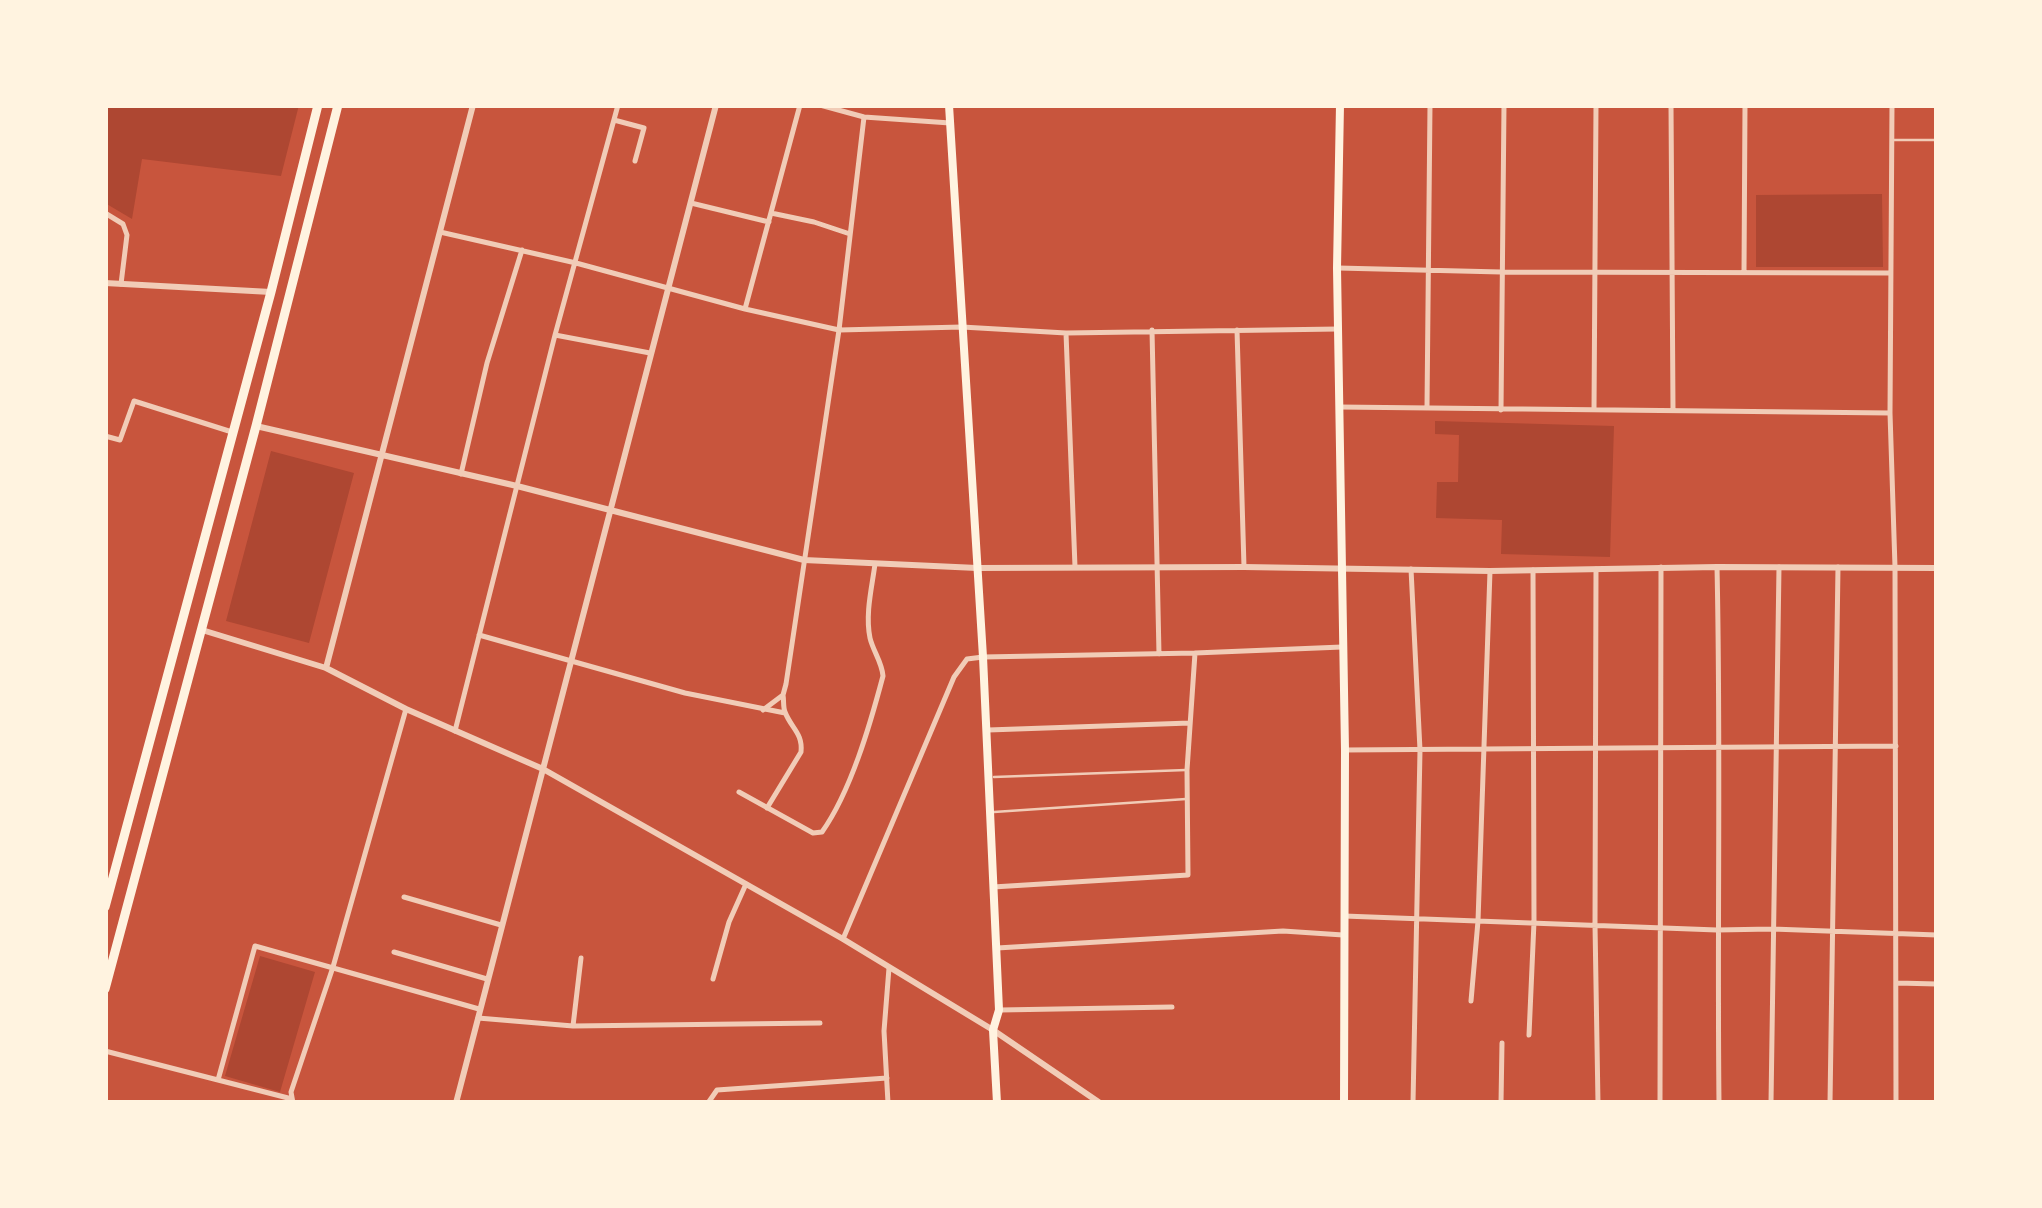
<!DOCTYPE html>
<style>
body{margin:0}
#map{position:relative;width:2042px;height:1208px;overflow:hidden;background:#c8553d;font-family:Literata,serif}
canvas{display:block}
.frame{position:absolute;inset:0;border:108px solid #fff3e0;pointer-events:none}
</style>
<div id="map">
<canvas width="2042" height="1208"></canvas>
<div class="frame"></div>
</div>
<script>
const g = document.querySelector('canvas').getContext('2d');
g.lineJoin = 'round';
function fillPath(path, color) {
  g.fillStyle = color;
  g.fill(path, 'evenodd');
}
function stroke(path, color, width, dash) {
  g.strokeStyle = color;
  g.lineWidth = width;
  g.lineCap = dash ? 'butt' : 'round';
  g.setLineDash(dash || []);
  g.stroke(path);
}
const green = new Path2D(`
 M 109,105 L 299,105 L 281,176 L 142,159 L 132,219 L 105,203 L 105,117 Z
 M 1882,194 L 1883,267 L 1756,267 L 1756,195 Z
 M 1435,421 L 1614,426 L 1610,557 L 1501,554 L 1502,520 L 1436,518 L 1437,482 L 1458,482 L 1459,435 L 1435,434 Z
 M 271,451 L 354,473 L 309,643 L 226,621 Z
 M 260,956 L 315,972 L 280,1092 L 225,1076 Z`);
const service = new Path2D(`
 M 1893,140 L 1937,140
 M 994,777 L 1186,770
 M 994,812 L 1186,799`);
const minor = new Path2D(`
 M 820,105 L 864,117 L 950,123
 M 1671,105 L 1673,410
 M 1892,105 L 1890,413 L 1895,567 L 1896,1103
 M 614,120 L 644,128 L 635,161
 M 691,203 L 769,222
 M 105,213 L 123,224 L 127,235 L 121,284
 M 771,213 L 814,222 L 850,234
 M 440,232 L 576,263 L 745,309 L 839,330 L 962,327 L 1066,333 L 1338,329
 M 1338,268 L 1501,272 L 1890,273
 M 1744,272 L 1745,105
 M 745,309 L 800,105
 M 1152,330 L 1159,654
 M 1237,330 L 1244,567
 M 1066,333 L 1075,567
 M 555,335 L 650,353
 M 1339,407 L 1890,413
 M 1427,407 L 1430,105
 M 1501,410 L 1504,105
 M 1594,410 L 1596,105
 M 105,436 L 120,440 L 134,401 L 232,432
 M 461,474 L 487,363 L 522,250
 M 1717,567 C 1721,746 1717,924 1719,1103
 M 1411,569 L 1420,750 L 1413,1103
 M 1596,569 L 1595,925 L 1598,1103
 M 479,635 L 685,693 L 785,713
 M 763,710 L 783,695 L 786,684 L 839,330 L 864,117
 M 988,730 L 1190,723
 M 455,731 L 555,335 L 618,105
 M 1345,750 L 1896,746
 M 739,792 L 813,833 L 822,832 C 851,791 870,725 883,676 C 882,662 873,651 870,638 C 865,614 872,587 875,564
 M 767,808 L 801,752 C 803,733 791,728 785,712 C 783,707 784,701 783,695
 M 993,887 L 1188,875 L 1187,770 L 1195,653
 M 404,897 L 501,925
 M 1344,916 L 1717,930 L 1772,929 L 1937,935
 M 843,939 L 954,677 L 967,659 L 983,657 L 1195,653 L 1342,647
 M 997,948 L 1283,931 L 1343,935
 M 394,952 L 487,979
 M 713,979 L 729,922 L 746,884
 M 1897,983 L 1937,984
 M 1471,1001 L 1478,921 L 1490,571
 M 1000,1010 L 1172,1007
 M 478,1018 L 573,1026 L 820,1023
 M 573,1026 L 581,958
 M 1529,1035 L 1534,922 L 1533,570
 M 105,1051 L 292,1099
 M 218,1080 L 255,946 L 479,1009
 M 293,1103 L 291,1092 L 333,967 L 406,709
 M 708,1103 L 717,1090 L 887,1078
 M 888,1103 L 884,1031 L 889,968
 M 1501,1103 L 1502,1043
 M 1660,1103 L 1661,567
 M 1771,1103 L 1779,567
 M 1830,1103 L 1838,567`);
const tertiary = new Path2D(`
 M 105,283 L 271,292
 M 256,426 L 517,486 L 804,560 L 977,568 L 1244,567 L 1490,571 L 1717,567 L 1937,568
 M 202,630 L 326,668 L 406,709 L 543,769 L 843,939 L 993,1030 L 1100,1103
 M 326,668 L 473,105
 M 456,1103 L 716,105`);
const secondary = new Path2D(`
 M 949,105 L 983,657 L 999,1010 L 993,1030 L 997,1103
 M 1340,105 L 1337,268 L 1345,750 L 1344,1103`);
const primary = new Path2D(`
 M 105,907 L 271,292 L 318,105
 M 105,989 L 256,426 L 338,105`);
fillPath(green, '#ae4732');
stroke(service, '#f1ccb7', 2.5);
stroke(minor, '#f1ccb7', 5);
stroke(tertiary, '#f1ccb7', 6);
stroke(secondary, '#fff3e0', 8);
stroke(primary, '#fff3e0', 9);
</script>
